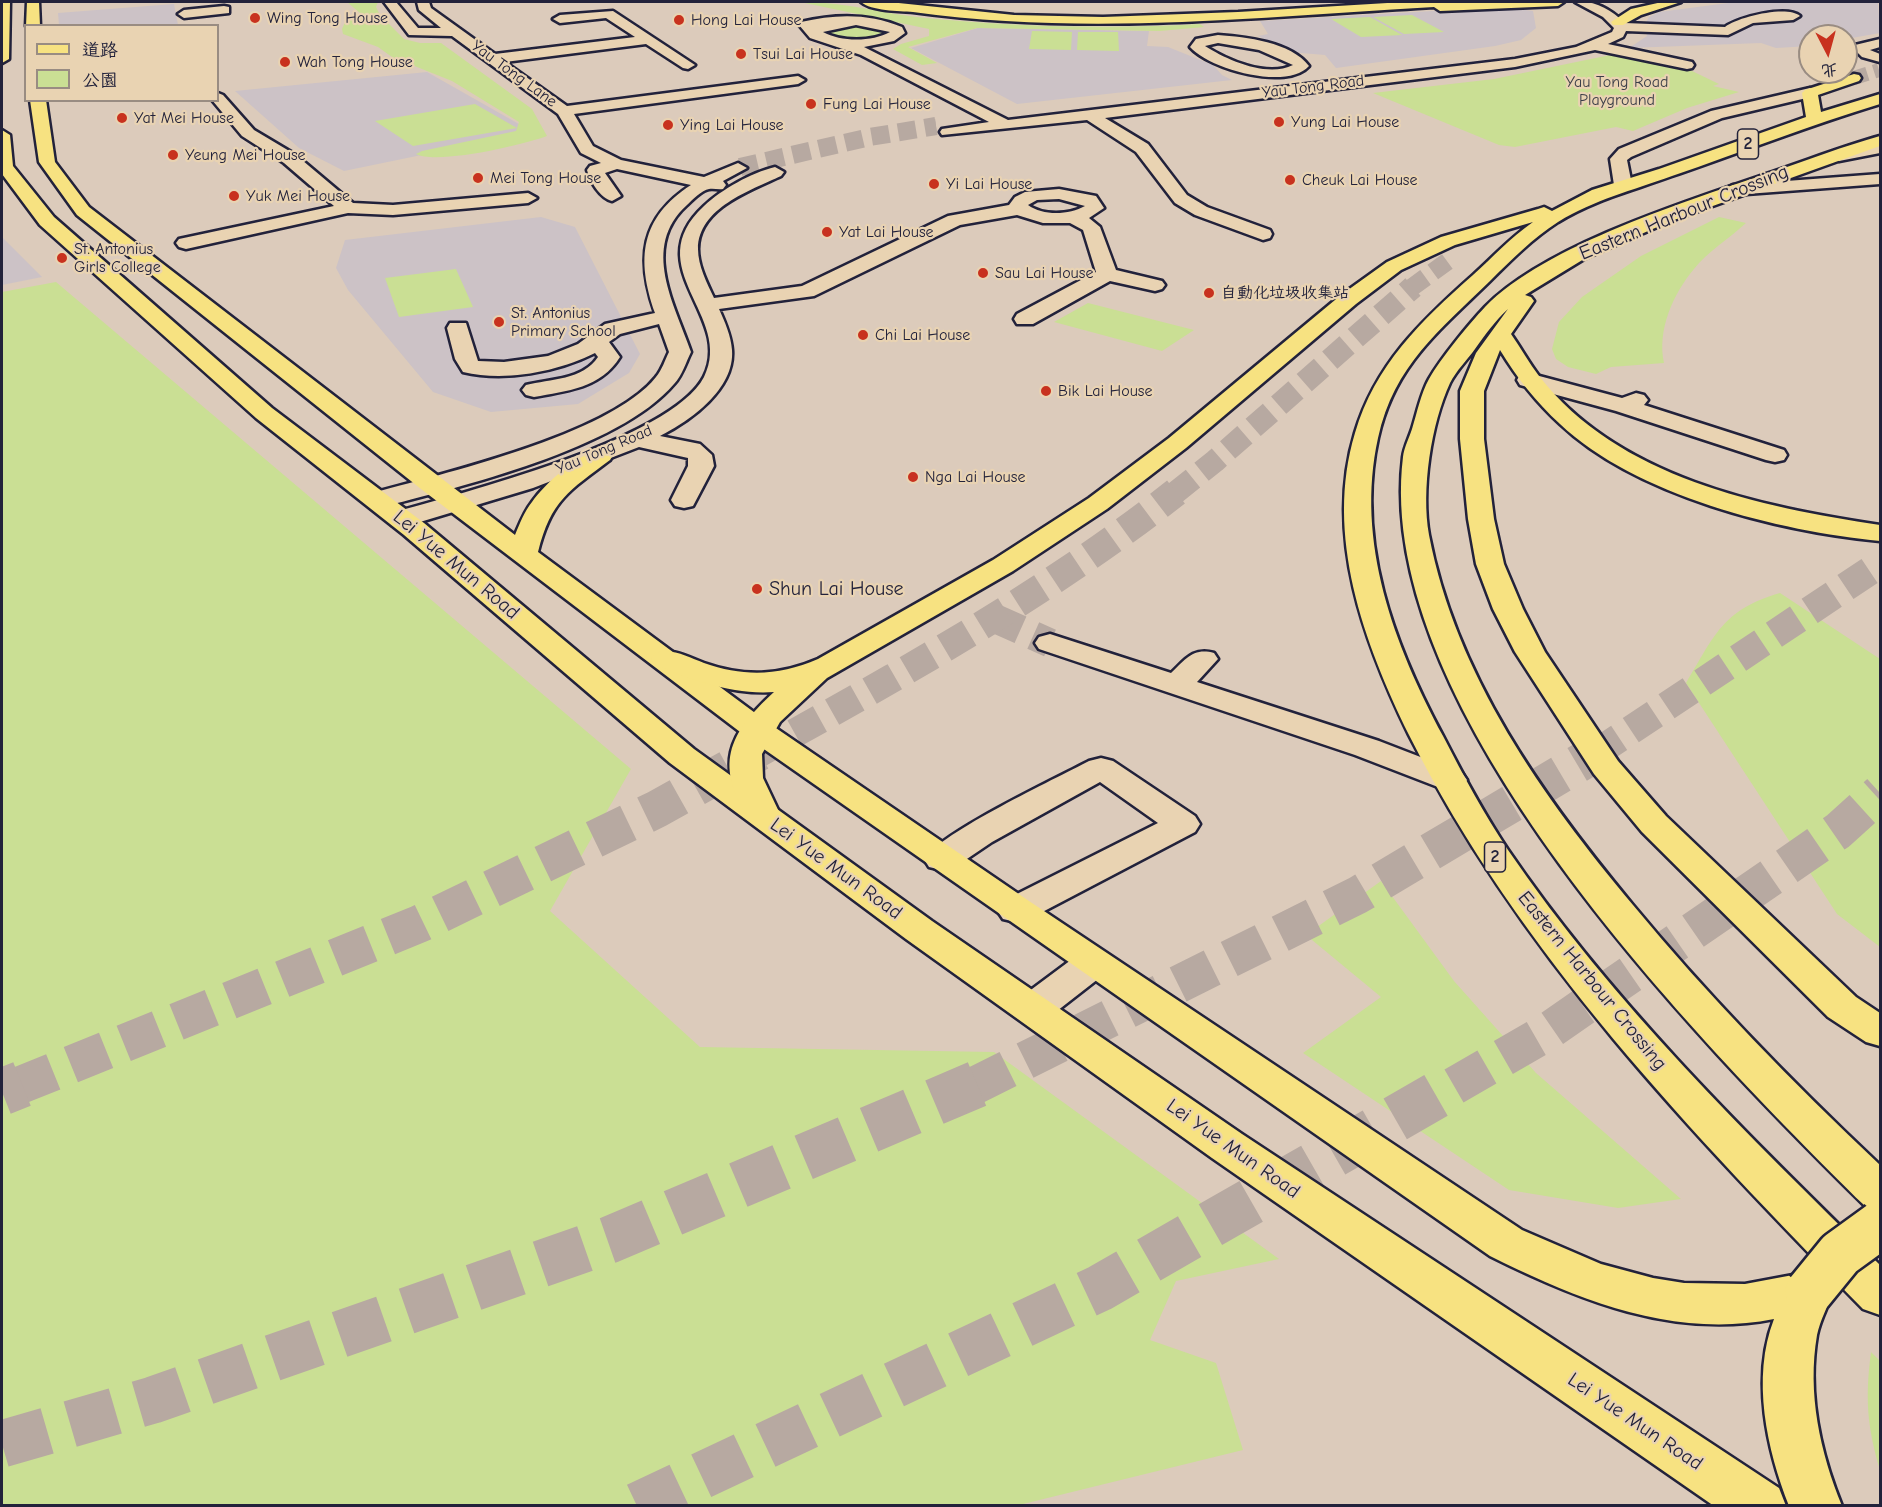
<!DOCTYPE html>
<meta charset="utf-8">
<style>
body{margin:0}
#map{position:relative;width:1882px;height:1507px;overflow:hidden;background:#dccbbb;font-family:"Comic Neue","LXGW WenKai TC",sans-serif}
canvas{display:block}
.frame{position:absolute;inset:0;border:3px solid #22223b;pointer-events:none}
.legend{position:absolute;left:24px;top:24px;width:195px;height:78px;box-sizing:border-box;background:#e9d3b2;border:2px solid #998c82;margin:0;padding:8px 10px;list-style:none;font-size:18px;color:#22223b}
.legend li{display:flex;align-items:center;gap:12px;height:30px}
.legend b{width:30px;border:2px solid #998c82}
.north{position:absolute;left:1798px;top:24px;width:60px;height:60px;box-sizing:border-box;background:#e9d3b2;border:2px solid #998c82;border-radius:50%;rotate:174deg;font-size:16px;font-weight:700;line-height:24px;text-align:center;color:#22223b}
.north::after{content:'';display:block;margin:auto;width:21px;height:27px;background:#c8321e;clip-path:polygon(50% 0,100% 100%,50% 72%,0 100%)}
</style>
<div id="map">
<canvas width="1882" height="1507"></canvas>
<div class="frame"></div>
<ul class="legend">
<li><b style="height:8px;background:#f7e281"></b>道路</li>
<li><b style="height:16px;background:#cadf94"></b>公園</li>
</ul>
<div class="north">北</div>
</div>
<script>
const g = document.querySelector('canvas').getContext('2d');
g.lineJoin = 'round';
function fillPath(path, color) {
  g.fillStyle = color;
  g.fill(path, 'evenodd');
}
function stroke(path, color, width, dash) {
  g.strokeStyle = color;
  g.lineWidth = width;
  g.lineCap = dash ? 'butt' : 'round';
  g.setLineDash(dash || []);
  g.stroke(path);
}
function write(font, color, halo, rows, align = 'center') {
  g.font = font + ' "Comic Neue","LXGW WenKai TC",sans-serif';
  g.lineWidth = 4.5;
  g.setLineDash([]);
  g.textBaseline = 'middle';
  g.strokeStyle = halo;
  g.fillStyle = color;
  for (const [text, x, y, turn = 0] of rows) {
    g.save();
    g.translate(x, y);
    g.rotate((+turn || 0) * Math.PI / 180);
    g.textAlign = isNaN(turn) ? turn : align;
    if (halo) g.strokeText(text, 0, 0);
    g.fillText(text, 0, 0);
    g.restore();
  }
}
const built = new Path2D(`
 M 1736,2 L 1878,2 L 1880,33 L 1846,39 L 1846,36 L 1810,36 L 1810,46 L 1776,48 L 1761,43 L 1629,48 L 1647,36 L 1645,24 L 1649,17 L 1659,12 Z
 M 174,4 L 178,25 L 59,25 L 58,13 Z
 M 1502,7 L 1533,11 L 1536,28 L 1521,40 L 1495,46 L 1336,68 L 1325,55 L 1289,52 L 1258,36 L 1268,34 L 1260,21 Z
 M 978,28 L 1149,31 L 1147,46 L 1168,47 L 1213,65 L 1222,75 L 1232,80 L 1017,104 L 911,48 Z
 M 427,72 L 533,132 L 344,171 L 299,148 L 235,91 Z
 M 541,217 L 575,227 L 640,354 L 629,373 L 578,404 L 491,412 L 433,392 L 348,290 L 336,268 L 345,240 Z
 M 2,237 L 42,277 L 2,285 Z`);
const green = new Path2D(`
 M 347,2 L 378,2 L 376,7 L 380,15 L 404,39 L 420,43 L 441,43 L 532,109 L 547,136 C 523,145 437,165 416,154 L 422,151 L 516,131 L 519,122 L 452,81 L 392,57 L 378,47 L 343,34 L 342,29 L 346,20 L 360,13 Z
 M 800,2 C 842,1 884,14 926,18 C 1017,27 1109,29 1200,24 L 1204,27 L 1160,31 L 977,28 L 908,47 L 937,63 L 922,65 L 893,49 L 901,44 L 929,36 L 929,29 Z
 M 1412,15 L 1444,32 L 1404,34 L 1373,17 Z
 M 1370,17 L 1402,35 L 1361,37 L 1331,19 Z
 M 859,24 L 887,30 L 888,32 C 872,44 840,42 824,33 L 825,30 Z
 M 1032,31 L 1072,32 L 1071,50 L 1029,49 Z
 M 1078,32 L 1118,32 L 1119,51 L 1077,50 Z
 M 1615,54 L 1690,70 L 1719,84 L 1713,86 L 1739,92 L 1687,108 L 1633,131 L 1616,127 L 1515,147 L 1499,145 L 1373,93 L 1494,79 Z
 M 475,104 L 517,128 L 413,146 L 375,121 Z
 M 1719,217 L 1746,223 C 1730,238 1707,252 1694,269 C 1673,294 1657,330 1664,363 L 1611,367 L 1596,374 L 1568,367 L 1556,359 L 1552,349 L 1559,322 L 1582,297 L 1641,256 Z
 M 456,269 L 473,307 L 399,317 L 385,278 Z
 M 56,282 L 631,769 L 550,911 L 700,1047 L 994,1052 L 1279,1259 L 1176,1281 L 1150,1340 L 1216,1363 L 1243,1450 L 1015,1506 L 2,1505 L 2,292 Z
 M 1088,303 L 1194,330 L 1162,351 L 1054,322 Z
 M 1780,593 L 1880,659 L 1880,947 L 1837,914 L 1686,683 C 1715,635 1722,610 1780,593 Z
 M 1381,881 L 1454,981 L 1536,1073 L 1681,1199 L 1618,1208 L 1509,1190 L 1303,1053 L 1381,997 L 1306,935 Z
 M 1871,1352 L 1880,1361 L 1880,1470 C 1867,1426 1865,1398 1871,1352 Z`);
const minorTunnelFar2 = new Path2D(`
 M 928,127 L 936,126`);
const minorTunnelFar1 = new Path2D(`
 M 740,167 L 870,137 L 936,126`);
const minorTunnel = new Path2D(`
 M 994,618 L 1050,643`);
const highwayTunnelFar5 = new Path2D(`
 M 1854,78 L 1879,70`);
const highwayTunnelFar4 = new Path2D(`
 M 1411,288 L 1452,258`);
const highwayTunnelFar3 = new Path2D(`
 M 1175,493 L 1215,461 L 1413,287`);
const highwayTunnelFar2 = new Path2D(`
 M 757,754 C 901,674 1047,594 1176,492
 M 1595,754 L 1880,564`);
const highwayTunnelFar1 = new Path2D(`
 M 18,1086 L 419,924 L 657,809 L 759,752
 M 974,1086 L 1358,895 L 1598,752
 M 1454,1086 L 1544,1034 L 1838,831 L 1880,793`);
const highwayTunnel = new Path2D(`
 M 2,1092 L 22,1084
 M 2,1444 L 153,1400 L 609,1240 L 977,1084
 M 637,1506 L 1100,1288 L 1456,1084`);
const minor = new Path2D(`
 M 384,2 L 396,2 L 418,28 L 441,28 L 419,10 L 417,2 L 429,2 L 431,8 L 495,54 L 635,37 L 606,18 L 560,23 L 553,19 L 560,15 L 613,11 L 695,65 L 688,69 L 683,68 L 646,44 L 505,62 L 567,106 L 798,76 L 805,80 L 798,84 L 574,114 L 593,146 L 621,160 L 704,177 L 738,163 L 747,168 L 723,181 L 726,185 L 723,189 C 718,190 714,188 709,189 C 702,190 692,200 687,205 C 640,247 675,305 691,352 C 686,362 682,376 674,384 C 619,449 460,487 378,508 L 369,506 L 365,500 L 369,494 C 441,474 610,435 656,377 C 662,370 665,360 669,352 L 659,324 L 620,334 L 609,342 L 620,357 C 601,388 567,391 534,397 L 526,395 L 522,390 L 526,385 C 550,379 583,380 598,357 L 595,353 C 557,372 505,382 463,372 L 455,359 L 447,328 L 450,323 L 466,323 L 478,361 L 504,362 L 548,356 L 578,344 L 605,324 L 655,313 C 636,259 640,218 691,185 L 617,169 L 605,173 L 621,196 L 612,201 C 600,198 590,181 587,170 L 590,166 L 601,163 L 581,153 L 558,114 L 452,36 L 409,35 Z
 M 1575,2 C 1595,0 1610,9 1625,23 L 1725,27 C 1738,17 1787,5 1800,16 L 1793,20 L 1753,23 L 1728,35 L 1626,31 L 1623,37 L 1608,44 L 1692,62 L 1694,65 L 1692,68 L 1687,69 L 1595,50 L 1515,67 L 1105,118 L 1148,144 L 1187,195 L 1207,207 L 1270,230 L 1272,234 L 1270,238 L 1263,240 L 1195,215 L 1175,203 L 1136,152 L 1087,120 L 942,135 L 940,132 L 942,129 L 989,122 L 861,55 L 810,38 L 799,25 L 801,22 C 835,14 869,13 902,27 L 905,33 L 894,41 L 864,47 L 1008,120 L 1515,59 L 1576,47 L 1612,32 L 1614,28 L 1603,17 ZM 856,25 L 890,32 C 872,42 841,42 823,32 Z
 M 224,6 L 229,7 L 229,13 L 184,18 L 178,14 L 184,10 Z
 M 1218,35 C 1246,37 1291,42 1309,66 C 1287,91 1209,69 1190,47 L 1196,39 ZM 1218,43 L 1259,50 L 1293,65 C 1267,78 1227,60 1205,46 Z
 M 1880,39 L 1880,47 L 1870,50 L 1880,54 L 1880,62 L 1862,57 L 1853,48 L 1855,45 Z
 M 1810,88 L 1815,90 L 1818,93 L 1815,96 L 1722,118 L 1631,157 L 1627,160 L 1632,185 L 1623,190 L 1614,185 L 1610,159 L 1619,149 L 1711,111 Z
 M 218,93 L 223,95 L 254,130 L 296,155 L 353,203 L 393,205 L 528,193 L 537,198 L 528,203 L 393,215 L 348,213 L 186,249 L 179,247 L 176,243 L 179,239 L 334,206 L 284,163 L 242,136 L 212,100 L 218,100 Z
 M 1880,143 L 1880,153 L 1839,161 L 1831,156 L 1833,152 Z
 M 775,167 L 784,172 L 781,176 C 751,190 698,208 698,249 C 698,266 707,283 714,298 L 802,286 L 948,216 L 1009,205 L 1015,197 L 1025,192 L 1059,189 L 1096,196 L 1104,208 L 1089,218 L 1100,227 L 1116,270 L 1162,281 L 1165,285 L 1162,289 L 1155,291 L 1110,281 L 1033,324 L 1017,324 L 1014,319 L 1017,314 L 1096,272 L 1083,230 L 1070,223 L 1043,223 L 1017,215 L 960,225 L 814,296 L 719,309 C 725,322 731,336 732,350 C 735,389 690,421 660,436 L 700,444 L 712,455 L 714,466 L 693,506 L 684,508 L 675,506 L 671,500 L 688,466 L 688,458 L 639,447 L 533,488 L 410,525 L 401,527 L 392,525 L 388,519 L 392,513 C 461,493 671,440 704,377 C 735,316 637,268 704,206 C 722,189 751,173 775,167 ZM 1059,199 L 1085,206 C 1069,215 1043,216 1028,205 L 1037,200 Z
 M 1880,174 L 1880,184 L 1733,195 L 1724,190 L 1733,185 Z
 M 1528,373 L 1622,398 L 1636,393 L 1644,395 L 1648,400 L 1644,405 L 1784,450 L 1787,455 L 1784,460 L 1775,462 L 1766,460 L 1616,411 L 1520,385 L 1517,380 L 1520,375 Z
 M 1050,634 L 1171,673 C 1185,660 1193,647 1214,653 L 1218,659 L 1197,682 L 1379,741 L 1462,773 L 1467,780 L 1462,787 L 1450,790 L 1438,787 L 1355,755 L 1039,649 L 1035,643 L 1039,637 Z
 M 1101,758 L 1113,761 L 1195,816 L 1200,824 L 1195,832 L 1029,919 L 1016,922 L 1003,919 L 997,910 L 1003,901 L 1158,823 L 1100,782 L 992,842 L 955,867 L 942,870 L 929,867 L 924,859 C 942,832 1055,779 1089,761 Z
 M 1093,950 L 1107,954 L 1112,963 L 1107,972 L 1048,1018 L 1034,1022 L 1020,1018 L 1014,1008 L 1020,998 L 1079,954 Z`);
const major = new Path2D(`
 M 2,2 L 10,2 L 9,59 L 2,63 Z
 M 27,2 L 39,2 L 40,26 L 26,26 Z
 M 861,2 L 889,2 L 1014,15 L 1103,17 L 1238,12 L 1404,2 L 1564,2 L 1558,6 L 1440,11 L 1434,7 C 1260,17 1087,36 913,12 C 899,11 871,11 861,2 Z
 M 1662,2 L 1681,2 L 1641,15 L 1623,25 L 1613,25 L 1611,22 L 1631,9 Z
 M 30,100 L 46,100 L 55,162 L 89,207 L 515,535 C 520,523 524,512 532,502 C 545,483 587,444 610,450 L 613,455 L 610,460 C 569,491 551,500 538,552 L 770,724 L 1029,901 L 1522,1230 L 1601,1264 L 1653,1278 L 1684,1283 L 1745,1284 L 1809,1272 L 1826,1278 L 1833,1292 C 1828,1306 1820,1320 1817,1335 C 1807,1393 1820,1452 1842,1506 L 1789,1506 C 1767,1450 1751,1378 1774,1319 C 1674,1339 1578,1300 1490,1256 L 748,738 L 421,489 L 77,215 L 39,162 Z
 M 2,130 L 10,135 L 13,166 L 54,217 L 272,408 L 424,523 L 694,749 L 932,921 L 1242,1134 L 1779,1488 L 1786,1506 L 1714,1506 L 1212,1158 L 906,939 L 670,763 L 404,535 L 256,418 L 40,225 L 2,174 Z`);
const highway = new Path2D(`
 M 1854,74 L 1859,75 L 1861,78 L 1859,81 L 1818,95 L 1821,112 L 1880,94 L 1880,104 C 1810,125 1742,152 1672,176 C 1631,191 1596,199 1558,222 C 1532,239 1512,259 1490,281 C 1440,330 1394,365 1378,438 C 1355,542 1394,645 1443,736 C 1463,775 1484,814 1508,850 C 1613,1004 1748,1135 1880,1265 L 1880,1315 L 1863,1309 C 1692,1133 1520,956 1409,735 C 1364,643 1324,535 1355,433 C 1375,365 1421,321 1473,275 C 1493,257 1510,238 1533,222 L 1455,245 L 1401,270 L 1356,304 L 1186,448 L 1107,509 L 1013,571 L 827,678 L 780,722 L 762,754 L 763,778 L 780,814 L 775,822 L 763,825 L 751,822 C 714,766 727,735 774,692 C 732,695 693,680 655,665 L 651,659 L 655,653 C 673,648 688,657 704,663 C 744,677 779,676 818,659 L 993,560 L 1089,498 L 1169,438 L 1341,295 L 1387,262 L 1441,237 L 1538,209 L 1544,207 L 1552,211 L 1592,190 L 1659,169 L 1806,117 L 1802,93 L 1805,90 Z
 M 1880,136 L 1880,146 L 1671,221 L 1584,259 L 1525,295 L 1531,297 L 1534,301 L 1511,334 C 1521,348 1529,363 1539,376 C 1618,478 1761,507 1880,525 L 1880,541 C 1779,531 1636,496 1560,424 C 1536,402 1517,378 1500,350 L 1484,391 L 1484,439 L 1494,519 L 1504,564 L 1523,609 L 1545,652 L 1618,761 L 1666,816 L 1856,997 L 1880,1013 L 1880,1046 L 1866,1042 L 1828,1017 L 1642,832 L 1594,774 L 1515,652 L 1493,609 L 1476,564 L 1468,519 L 1460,439 L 1460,391 L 1476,353 L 1508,309 C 1495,321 1485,335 1475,349 C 1467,360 1456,371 1450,383 C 1431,424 1421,490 1429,535 C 1456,676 1543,797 1633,905 C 1709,997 1793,1083 1880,1165 L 1880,1210 L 1864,1205 C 1697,1040 1372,709 1403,457 C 1404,448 1409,438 1412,429 C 1417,413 1421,393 1429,379 C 1441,358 1469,324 1485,307 C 1545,245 1690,200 1772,172 C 1808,160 1844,146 1880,136 Z`);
const majorBridge = new Path2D(`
 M 1809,1292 L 1840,1254 L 1880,1225`);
const markers = [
 [255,18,6,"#c8321e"],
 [679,20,6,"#c8321e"],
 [741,54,6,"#c8321e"],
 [285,62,6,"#c8321e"],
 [811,104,6,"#c8321e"],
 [122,118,6,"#c8321e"],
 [1279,122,6,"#c8321e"],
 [668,125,6,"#c8321e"],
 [173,155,6,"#c8321e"],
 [478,178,6,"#c8321e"],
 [1290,180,6,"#c8321e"],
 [934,184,6,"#c8321e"],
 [234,196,6,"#c8321e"],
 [827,232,6,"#c8321e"],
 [62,258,6,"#c8321e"],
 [983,273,6,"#c8321e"],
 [1209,293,6,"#c8321e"],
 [499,322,6,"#c8321e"],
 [863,335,6,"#c8321e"],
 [1046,391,6,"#c8321e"],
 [913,477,6,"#c8321e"],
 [757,589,6,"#c8321e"]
];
const farPoinames = [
 ["Wing Tong House",267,18],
 ["Hong Lai House",691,20],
 ["Tsui Lai House",753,54],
 ["Wah Tong House",297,62],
 ["Fung Lai House",823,104],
 ["Yat Mei House",134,118],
 ["Yung Lai House",1291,122],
 ["Ying Lai House",680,125],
 ["Yeung Mei House",185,155],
 ["Mei Tong House",490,178],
 ["Cheuk Lai House",1302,180],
 ["Yi Lai House",946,184],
 ["Yuk Mei House",246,196],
 ["Yat Lai House",839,232],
 ["St. Antonius",74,249],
 ["Girls College",74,267],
 ["Sau Lai House",995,273],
 ["自動化垃圾收集站",1221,293],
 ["St. Antonius",511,313],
 ["Primary School",511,331],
 ["Chi Lai House",875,335],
 ["Bik Lai House",1058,391],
 ["Nga Lai House",925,477]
];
const farStreetnames = [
 ["Yau Tong Lane",514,74,36],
 ["Yau Tong Road",1313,87,-7],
 ["Yau Tong Road",604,450,-23]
];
const farParknames = [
 ["Yau Tong Road",1617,82],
 ["Playground",1617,100]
];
const shields = [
 [1748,144,21],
 [1495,857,21]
];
const shieldNames = [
 ["2",1748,144],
 ["2",1495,857]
];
const streetNames = [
 ["Eastern Harbour Crossing",1684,213,-22],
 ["Lei Yue Mun Road",456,565,40],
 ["Lei Yue Mun Road",836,869,36],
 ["Eastern Harbour Crossing",1592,981,51],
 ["Lei Yue Mun Road",1233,1149,35],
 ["Lei Yue Mun Road",1635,1422,34]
];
const poiNames = [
 ["Shun Lai House",769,589]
];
fillPath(built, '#ccc2c6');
fillPath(green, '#cadf94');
stroke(minorTunnelFar2, '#b7a9a1', 14, [14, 7]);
stroke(minorTunnelFar1, '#b7a9a1', 18, [18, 9]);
stroke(minorTunnel, '#b7a9a1', 29, [29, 14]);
stroke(highwayTunnelFar5, '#b7a9a1', 14, [14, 7]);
stroke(highwayTunnelFar4, '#b7a9a1', 18, [18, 9]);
stroke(highwayTunnelFar3, '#b7a9a1', 23, [23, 11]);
stroke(highwayTunnelFar2, '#b7a9a1', 29, [29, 14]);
stroke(highwayTunnelFar1, '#b7a9a1', 38, [38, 19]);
stroke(highwayTunnel, '#b7a9a1', 47, [47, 24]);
stroke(minor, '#22223b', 5);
stroke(major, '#22223b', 5);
stroke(highway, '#22223b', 5);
fillPath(minor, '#e9d3b2');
fillPath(major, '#f7e281');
fillPath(highway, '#f7e281');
stroke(majorBridge, '#22223b', 52, []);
stroke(majorBridge, '#f7e281', 47);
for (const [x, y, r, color] of markers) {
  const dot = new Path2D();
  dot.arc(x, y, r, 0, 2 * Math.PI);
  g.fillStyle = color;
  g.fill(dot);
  stroke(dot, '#e9d3b2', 2);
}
write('16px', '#22223b', '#e9d3b2', farPoinames, 'left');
write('16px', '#22223b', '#e9d3b2', farStreetnames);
write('16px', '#3b3e48', '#e9d3b2', farParknames);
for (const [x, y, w] of shields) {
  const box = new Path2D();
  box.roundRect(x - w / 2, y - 15, w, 30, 4.5);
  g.fillStyle = '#e9d3b2';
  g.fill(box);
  stroke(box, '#22223b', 1.5);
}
write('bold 18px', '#22223b', null, shieldNames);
write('20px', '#22223b', '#e9d3b2', streetNames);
write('20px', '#22223b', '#e9d3b2', poiNames, 'left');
</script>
